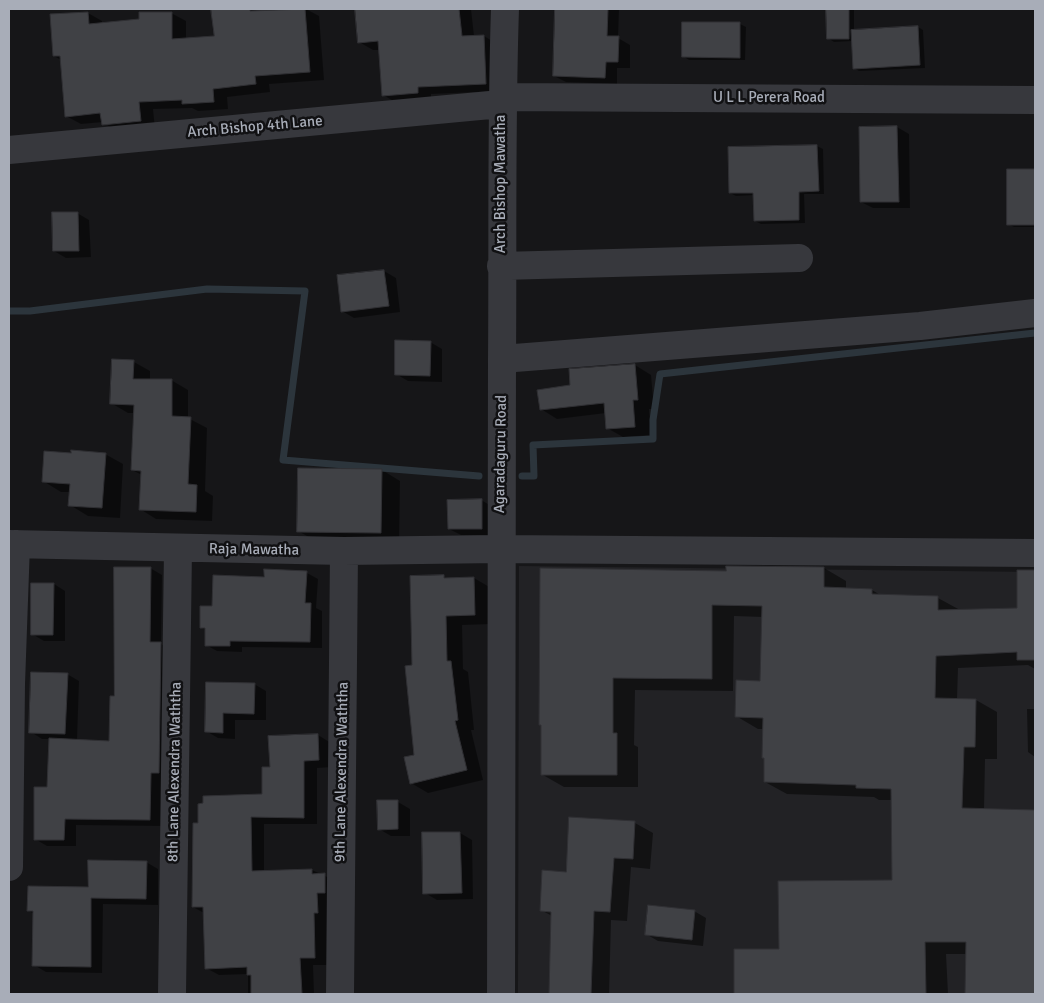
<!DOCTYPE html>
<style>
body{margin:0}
#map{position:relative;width:1044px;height:1003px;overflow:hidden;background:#161618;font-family:Signika,sans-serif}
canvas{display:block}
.frame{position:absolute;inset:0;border:10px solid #a8adb8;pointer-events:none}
</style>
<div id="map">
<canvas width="1044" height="1003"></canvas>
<div class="frame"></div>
</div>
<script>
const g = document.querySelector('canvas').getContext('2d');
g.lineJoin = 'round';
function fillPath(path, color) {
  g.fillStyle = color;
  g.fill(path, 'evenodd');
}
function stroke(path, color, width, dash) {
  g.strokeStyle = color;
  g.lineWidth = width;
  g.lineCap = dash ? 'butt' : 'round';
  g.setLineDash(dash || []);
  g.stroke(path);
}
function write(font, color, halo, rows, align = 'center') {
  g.font = font + ' Signika,sans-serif';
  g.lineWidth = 5;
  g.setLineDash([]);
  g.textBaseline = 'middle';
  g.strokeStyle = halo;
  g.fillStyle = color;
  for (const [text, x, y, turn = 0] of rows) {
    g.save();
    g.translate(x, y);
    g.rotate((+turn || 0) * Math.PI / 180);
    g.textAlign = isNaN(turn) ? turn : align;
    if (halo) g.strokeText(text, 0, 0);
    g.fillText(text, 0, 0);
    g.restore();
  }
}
const built = new Path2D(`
 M 519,566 L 1035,572 L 1035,994 L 518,994 Z`);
const shadow = new Path2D(`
 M 226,9 L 254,9 L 258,11 L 306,9 L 319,16 L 324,80 L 269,84 L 270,92 L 227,97 L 228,109 L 198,111 L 192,108 L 153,109 L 155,129 L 117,132 L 103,122 L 81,124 L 66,116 L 61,60 L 54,56 L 88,13 L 102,21 L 102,24 L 140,21 L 171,13 L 186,21 L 186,39 L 215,37 L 213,10 Z
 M 356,9 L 471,9 L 474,36 L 484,36 L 497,44 L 499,91 L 431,94 L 431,100 L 397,103 L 383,95 L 380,50 L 373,50 L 359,42 Z
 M 556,9 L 619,9 L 618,38 L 630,45 L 630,68 L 617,68 L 617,84 L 566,82 L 554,76 Z
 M 827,9 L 854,9 L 854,31 L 918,27 L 923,30 L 925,68 L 859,71 L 854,68 L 852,41 L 834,42 L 828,38 Z
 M 683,23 L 740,24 L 746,27 L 745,60 L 689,60 L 683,56 Z
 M 897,127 L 909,134 L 910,208 L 873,208 L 861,202 L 860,128 Z
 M 817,146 L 823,149 L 824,194 L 804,194 L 805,223 L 761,224 L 755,221 L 755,195 L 736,196 L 730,193 L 729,148 Z
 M 1008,170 L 1035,171 L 1035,227 L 1014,227 L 1008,224 Z
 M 77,213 L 89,220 L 91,257 L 66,258 L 54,251 Z
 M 384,271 L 396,278 L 400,312 L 354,318 L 342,311 Z
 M 430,342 L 442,349 L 442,382 L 408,381 L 396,374 Z
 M 134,362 L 150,371 L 150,381 L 171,380 L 188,390 L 188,418 L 207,428 L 205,491 L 213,496 L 212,521 L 156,519 L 140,509 L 142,475 L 132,470 L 135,413 L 128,413 L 111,403 Z
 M 635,365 L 651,375 L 654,409 L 649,409 L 651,435 L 623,437 L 607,428 L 606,413 L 557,419 L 541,409 L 571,386 Z
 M 45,452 L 105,454 L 123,464 L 120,518 L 88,516 L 70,505 L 71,492 L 61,492 L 43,481 Z
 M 382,470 L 400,481 L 399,542 L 316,541 L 298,531 Z
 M 481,500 L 493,507 L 494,535 L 461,535 L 449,529 Z
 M 150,568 L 162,575 L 161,644 L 173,650 L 162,826 L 76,825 L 76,846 L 47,846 L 35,839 L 48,788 L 50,739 L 42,739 L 31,732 L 67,674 L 79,681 L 77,740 L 110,742 L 115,698 Z
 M 727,568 L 824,568 L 846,581 L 846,589 L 872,590 L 882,596 L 938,598 L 960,610 L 1018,609 L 1018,571 L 1035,571 L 1035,669 L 1028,665 L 958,668 L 957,699 L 976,700 L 997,712 L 997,759 L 985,759 L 984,810 L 1035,811 L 1035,994 L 966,994 L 967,954 L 946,954 L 948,994 L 866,994 L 865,935 L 863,935 L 858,994 L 735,994 L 735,950 L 780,950 L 893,881 L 893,800 L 879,800 L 874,797 L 787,794 L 765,782 L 764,729 L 758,729 L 736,716 L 762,682 L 763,617 L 734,616 L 733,691 L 635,690 L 634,745 L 638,747 L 638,787 L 564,787 L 543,775 L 543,726 L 540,724 L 727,572 Z
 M 307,573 L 318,579 L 316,608 L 322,611 L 322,648 L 242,647 L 242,652 L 217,651 L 206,645 L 206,630 L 202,628 L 213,607 L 265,579 Z
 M 411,577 L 474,578 L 491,588 L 492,624 L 462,625 L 463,669 L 468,672 L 474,730 L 471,730 L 483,780 L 428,793 L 411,783 L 416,755 Z
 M 54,584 L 65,591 L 65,641 L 44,641 L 32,634 Z
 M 207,683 L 254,684 L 266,691 L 266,720 L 235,720 L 235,739 L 218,738 L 206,731 Z
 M 1027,709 L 1035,709 L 1035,757 L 1028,752 Z
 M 318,735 L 331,743 L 332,767 L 317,768 L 317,824 L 264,824 L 264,872 L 312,870 L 338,882 L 331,920 L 327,920 L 328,965 L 313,965 L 314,994 L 248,994 L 248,974 L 219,975 L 206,968 L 204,913 L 193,907 L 200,824 L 263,795 L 271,769 Z
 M 398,802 L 410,809 L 410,836 L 391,836 L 379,829 Z
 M 570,819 L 635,823 L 653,833 L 650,869 L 631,867 L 627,921 L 611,920 L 609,994 L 550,994 L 552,916 L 541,910 L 567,873 Z
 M 460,833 L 472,840 L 473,899 L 437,900 L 425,893 L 423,834 Z
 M 146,862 L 158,869 L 158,905 L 103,904 L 102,973 L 46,972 L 34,965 L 34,914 L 28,910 L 89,888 Z
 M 694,911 L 706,918 L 703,946 L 658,941 L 646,934 Z`);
const stream = new Path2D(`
 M 9,311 L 30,311 L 207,289 L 305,291 L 283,460 L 479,476
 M 522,476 L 534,476 L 533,445 L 653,439 L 653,420 L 660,374 L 1035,333`);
const building = new Path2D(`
 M 211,9 L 250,9 L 250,11 L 305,9 L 310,72 L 255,76 L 256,84 L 213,89 L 214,102 L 182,104 L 182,100 L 139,102 L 141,121 L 102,125 L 100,113 L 65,117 L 60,56 L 53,56 L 50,14 L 88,12 L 89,24 L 139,19 L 139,12 L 172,12 L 172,39 L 214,36 Z
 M 355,9 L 459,9 L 462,36 L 484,35 L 486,84 L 418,87 L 418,93 L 382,96 L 378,41 L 358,43 Z
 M 555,9 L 608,9 L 607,36 L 619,36 L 618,62 L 606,62 L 605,78 L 553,76 Z
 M 826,9 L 849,9 L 849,39 L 827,39 Z
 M 682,22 L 740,22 L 740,58 L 682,57 Z
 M 918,26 L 920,65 L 853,69 L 851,30 Z
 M 897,126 L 899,202 L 860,202 L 859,127 Z
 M 817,145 L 819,191 L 799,192 L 799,220 L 754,221 L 753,193 L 729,193 L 728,147 Z
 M 1007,169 L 1035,169 L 1035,225 L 1007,225 Z
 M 52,212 L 78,212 L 79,251 L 53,251 Z
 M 384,270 L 389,306 L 341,312 L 337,275 Z
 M 395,340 L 431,341 L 430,376 L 395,375 Z
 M 112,359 L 134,360 L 133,379 L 172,379 L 172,416 L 191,417 L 188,484 L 197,485 L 196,512 L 139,510 L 141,471 L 131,470 L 134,405 L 110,404 Z
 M 635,364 L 638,400 L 633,400 L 635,427 L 606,429 L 604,403 L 540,410 L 537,390 L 570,385 L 569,369 Z
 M 71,450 L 106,453 L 102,508 L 68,506 L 70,484 L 42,482 L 44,451 L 71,453 Z
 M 298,468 L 382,469 L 381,533 L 297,532 Z
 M 482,499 L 482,529 L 448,529 L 447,500 Z
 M 726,566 L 824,567 L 824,587 L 872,589 L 872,594 L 938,596 L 938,610 L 1017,608 L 1017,570 L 1035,570 L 1035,660 L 1017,660 L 1017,652 L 936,656 L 935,698 L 976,699 L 975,747 L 964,747 L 962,808 L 1035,810 L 1035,994 L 965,994 L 966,942 L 925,942 L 926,994 L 734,994 L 734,949 L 779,949 L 778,881 L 892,880 L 891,789 L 856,788 L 856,785 L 764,782 L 764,758 L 762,758 L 763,718 L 735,717 L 736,680 L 760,681 L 762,606 L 712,605 L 712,679 L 613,678 L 613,733 L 617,733 L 617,775 L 541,775 L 541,725 L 539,725 L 540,568 L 726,571 Z
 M 114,567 L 151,567 L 150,642 L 161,642 L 159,773 L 151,773 L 150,820 L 65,819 L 64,840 L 34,840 L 34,787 L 47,787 L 49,738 L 109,741 L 110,696 L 114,696 Z
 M 264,569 L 307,571 L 305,603 L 311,603 L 310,642 L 230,641 L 230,646 L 205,646 L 205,628 L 200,628 L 200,606 L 212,606 L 213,575 L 264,577 Z
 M 444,575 L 444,578 L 474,577 L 475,615 L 446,616 L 447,661 L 451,661 L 458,720 L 455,721 L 467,770 L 410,784 L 404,757 L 414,755 L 405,666 L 412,665 L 410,576 Z
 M 31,583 L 54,583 L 53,635 L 31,635 Z
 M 31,672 L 68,673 L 65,734 L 29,733 Z
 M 206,682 L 255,683 L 254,714 L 223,713 L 223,733 L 205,732 Z
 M 318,734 L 319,760 L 304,761 L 304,818 L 251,817 L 252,871 L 312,869 L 312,874 L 325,873 L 325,893 L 317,893 L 318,913 L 314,913 L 315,958 L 300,958 L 302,994 L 251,994 L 251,975 L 247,975 L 247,967 L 205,969 L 203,907 L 192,907 L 193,823 L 198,823 L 198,804 L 203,803 L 203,796 L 262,794 L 262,767 L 270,767 L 268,736 Z
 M 377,800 L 398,800 L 398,829 L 378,830 Z
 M 569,817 L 635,821 L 633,859 L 614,858 L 610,912 L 594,911 L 591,994 L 549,994 L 551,912 L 540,911 L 542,870 L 566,872 Z
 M 422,832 L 460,832 L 462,893 L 423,894 Z
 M 88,860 L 147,861 L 146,899 L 91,898 L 91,967 L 32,966 L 33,911 L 27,911 L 28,886 L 88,887 Z
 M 648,905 L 695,910 L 692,940 L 645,935 Z`);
const minor = new Path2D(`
 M 502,97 L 1035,100
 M 9,150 L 501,104
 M 501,266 L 799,258
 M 502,359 L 920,326 L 1035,313
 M 9,544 L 344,551 L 499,549 L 1035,553
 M 9,867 L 11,684 L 16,544
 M 172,994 L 178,549
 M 340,994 L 344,551
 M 501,994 C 502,783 500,572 502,360 C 503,243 501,126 505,9`);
const streetNames = [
 ["U L L Perera Road",769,98],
 ["Arch Bishop 4th Lane",255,127,-5],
 ["Arch Bishop Mawatha",501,184,-90],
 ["Agaradaguru Road",501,454,-89],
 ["Raja Mawatha",254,550,1],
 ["8th Lane Alexendra Waththa",175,772,-89],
 ["9th Lane Alexendra Waththa",342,772,-89]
];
fillPath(built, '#222225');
fillPath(shadow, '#0007');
stroke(stream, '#2c353c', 7);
fillPath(building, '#404145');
stroke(building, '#303034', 1);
stroke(minor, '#37383d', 28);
write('15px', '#a8adb8', '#111113', streetNames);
</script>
